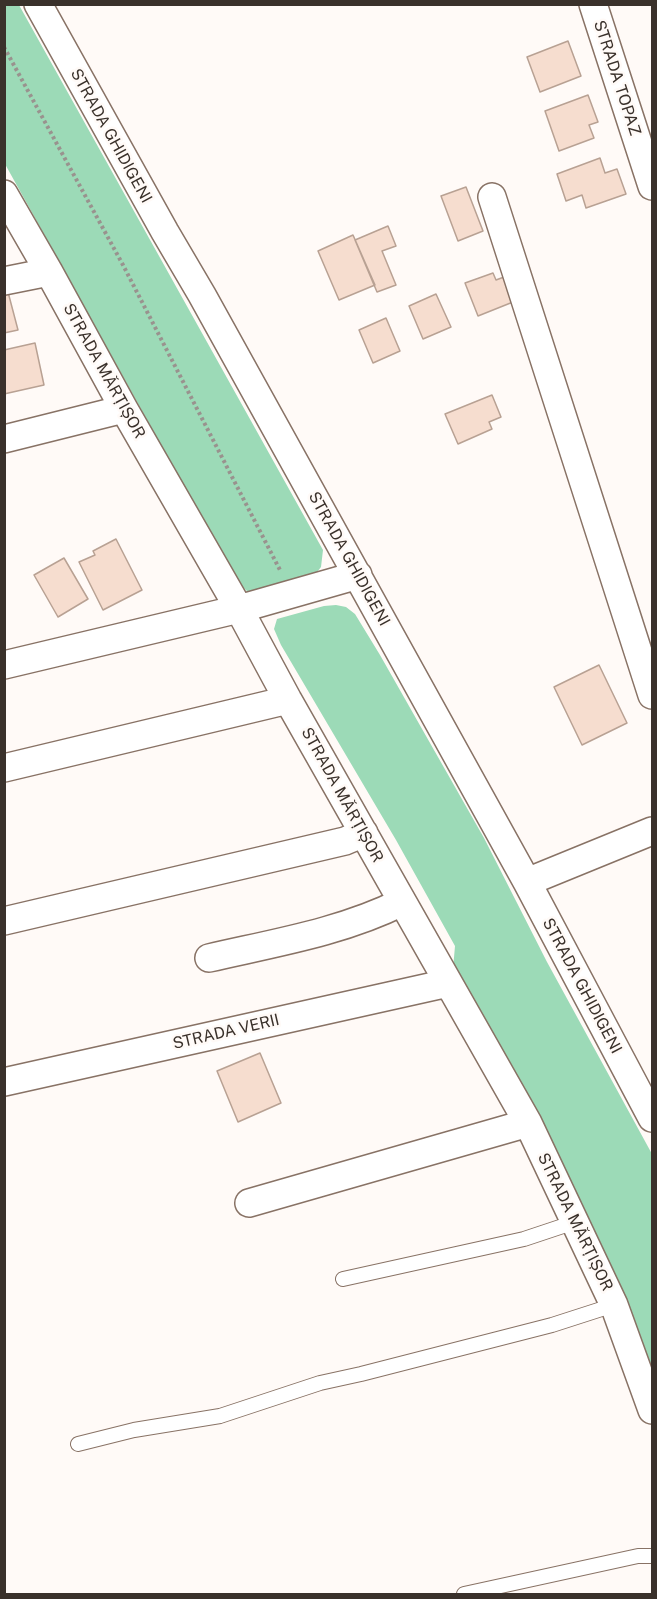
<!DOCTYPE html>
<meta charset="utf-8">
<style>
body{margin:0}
#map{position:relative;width:657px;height:1599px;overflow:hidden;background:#fffaf7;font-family:"Public Sans",sans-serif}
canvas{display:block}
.frame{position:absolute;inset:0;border:6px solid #3a312b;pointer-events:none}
</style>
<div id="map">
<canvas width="657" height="1599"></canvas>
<div class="frame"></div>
</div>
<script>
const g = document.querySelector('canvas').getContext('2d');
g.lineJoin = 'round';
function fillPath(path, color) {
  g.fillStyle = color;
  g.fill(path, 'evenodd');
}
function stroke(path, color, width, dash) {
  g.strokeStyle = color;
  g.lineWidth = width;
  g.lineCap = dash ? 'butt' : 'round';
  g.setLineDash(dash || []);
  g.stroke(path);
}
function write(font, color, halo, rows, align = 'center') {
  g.font = font + ' "Public Sans",sans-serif';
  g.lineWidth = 5;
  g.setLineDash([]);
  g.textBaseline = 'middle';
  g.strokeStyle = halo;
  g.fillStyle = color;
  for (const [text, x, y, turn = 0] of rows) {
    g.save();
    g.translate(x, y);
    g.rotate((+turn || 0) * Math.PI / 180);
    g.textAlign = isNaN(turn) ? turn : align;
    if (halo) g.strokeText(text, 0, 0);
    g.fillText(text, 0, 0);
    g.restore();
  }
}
const green = new Path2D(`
 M 4,5 L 19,5 L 323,550 L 321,567 L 314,576 L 260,591 L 247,591 L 237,582 L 5,164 Z
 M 336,605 L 346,607 L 355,614 L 380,655 L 484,838 L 547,962 L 652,1154 L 652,1383 L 453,969 L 455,946 L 396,840 L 281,645 L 274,629 L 277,619 L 324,606 Z`);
const building = new Path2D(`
 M 568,41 L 581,76 L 540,92 L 527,57 Z
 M 588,95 L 598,122 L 589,125 L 594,138 L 559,151 L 545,111 Z
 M 600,158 L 605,173 L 617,169 L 626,194 L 586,208 L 582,195 L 566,201 L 557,174 Z
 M 466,187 L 483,231 L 458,241 L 441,196 Z
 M 388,226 L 396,246 L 382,251 L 396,285 L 377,292 L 355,240 Z
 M 353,235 L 375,285 L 339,300 L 318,251 Z
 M 493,273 L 496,280 L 504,277 L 513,302 L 478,316 L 465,283 Z
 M 8,292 L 18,330 L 4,333 L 4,293 Z
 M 436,294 L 451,327 L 423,339 L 409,306 Z
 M 386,318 L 400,351 L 373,363 L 359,330 Z
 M 35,343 L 44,385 L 4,394 L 4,350 Z
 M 492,395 L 501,417 L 489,422 L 492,429 L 458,444 L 445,414 Z
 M 116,539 L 142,590 L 103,610 L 79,562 L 95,555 L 93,551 Z
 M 64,558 L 88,599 L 58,617 L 34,575 Z
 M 599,665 L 627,723 L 582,745 L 554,687 Z
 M 260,1053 L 281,1103 L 238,1122 L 217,1071 Z`);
const path = new Path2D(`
 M 4,47 L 123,265 L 281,572`);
const lane = new Path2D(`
 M 343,1279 L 524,1239 L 575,1222
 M 78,1444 L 134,1430 L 220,1416 L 320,1383 L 361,1374 L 552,1325 L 614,1305
 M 464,1594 L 638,1556 L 652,1556`);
const street = new Path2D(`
 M 38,4 L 165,232 L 202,295 L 527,882 L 652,1118
 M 593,4 L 652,186
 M 4,194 L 49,272 L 124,409 L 239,609 L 288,700 L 528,1123 L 614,1305 L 652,1410
 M 492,197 L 652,695
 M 4,281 L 49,272
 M 4,439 L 124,409
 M 4,665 L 239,609 L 358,575
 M 4,768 L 288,700
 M 527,882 L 652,831
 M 4,921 L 345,841 L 364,833
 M 209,958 C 274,943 342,932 402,902
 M 4,1082 L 448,983
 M 249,1203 L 528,1123`);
const streetNames = [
 ["STRADA TOPAZ",617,78,72],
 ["STRADA GHIDIGENI",111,136,61],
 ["STRADA MĂRȚIȘOR",104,371,61],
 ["STRADA GHIDIGENI",349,559,61],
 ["STRADA MĂRȚIȘOR",342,795,61],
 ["STRADA GHIDIGENI",582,986,62],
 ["STRADA VERII",226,1032,-13],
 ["STRADA MĂRȚIȘOR",575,1222,64]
];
fillPath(green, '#9cdab7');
fillPath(building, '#f6ddcf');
stroke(building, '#b8a193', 1.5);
stroke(lane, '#887265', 16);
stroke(street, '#887265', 30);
stroke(path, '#99928e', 4, [3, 3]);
stroke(lane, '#fff', 14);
stroke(street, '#fff', 27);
write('16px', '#3a312b', '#fffaf7', streetNames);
</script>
